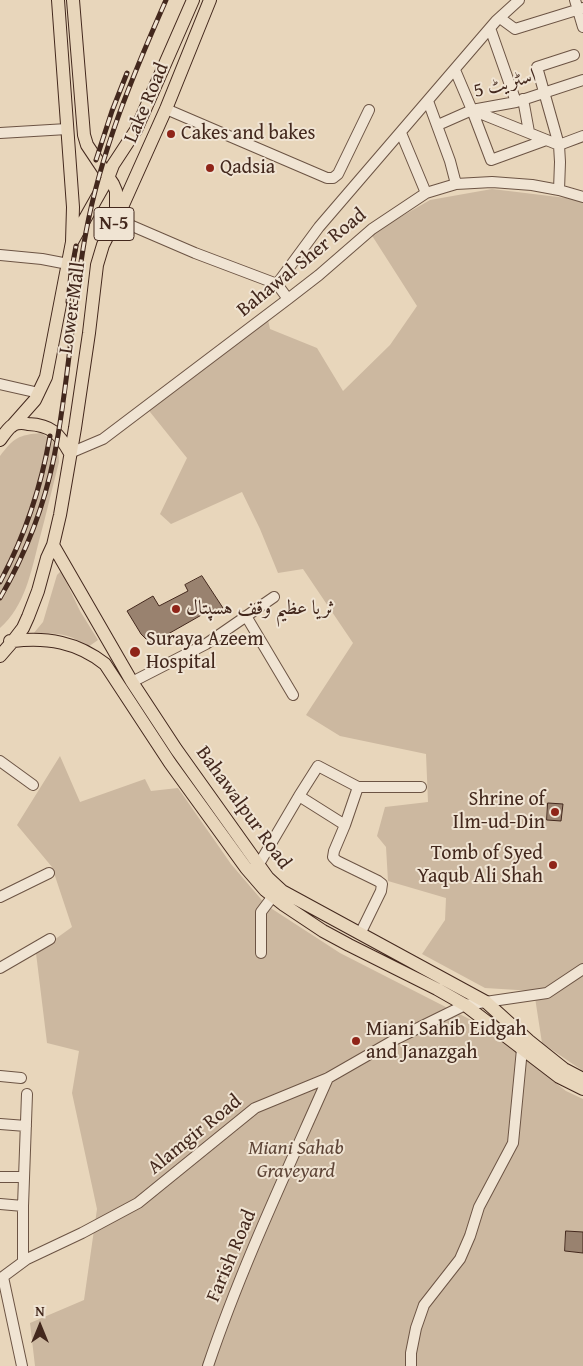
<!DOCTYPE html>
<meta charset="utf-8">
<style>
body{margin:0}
#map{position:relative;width:583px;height:1366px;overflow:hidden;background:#e8d6bb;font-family:"Gentium Book Plus",serif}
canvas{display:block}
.north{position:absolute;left:15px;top:1301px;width:50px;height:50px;-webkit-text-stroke:4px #f0e4d3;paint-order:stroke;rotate:0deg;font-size:14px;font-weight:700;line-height:20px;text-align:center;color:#43281d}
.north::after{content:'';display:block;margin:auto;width:18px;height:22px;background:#43281d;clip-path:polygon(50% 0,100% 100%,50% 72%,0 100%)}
</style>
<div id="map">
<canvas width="583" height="1366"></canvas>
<div class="north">N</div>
</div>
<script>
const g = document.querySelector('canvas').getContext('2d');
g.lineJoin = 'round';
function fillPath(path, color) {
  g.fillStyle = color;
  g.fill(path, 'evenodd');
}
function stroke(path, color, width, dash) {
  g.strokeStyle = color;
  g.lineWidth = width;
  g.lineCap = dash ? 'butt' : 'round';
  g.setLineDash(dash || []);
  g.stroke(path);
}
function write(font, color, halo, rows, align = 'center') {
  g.font = font + ' "Gentium Book Plus",Amiri,serif';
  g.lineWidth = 4;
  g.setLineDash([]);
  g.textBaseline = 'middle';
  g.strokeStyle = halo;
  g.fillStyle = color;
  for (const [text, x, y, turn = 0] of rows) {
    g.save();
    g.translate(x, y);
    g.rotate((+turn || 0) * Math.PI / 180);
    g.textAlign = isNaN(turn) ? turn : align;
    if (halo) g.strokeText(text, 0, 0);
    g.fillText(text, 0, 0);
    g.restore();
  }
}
const green = new Path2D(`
 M 492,189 L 583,200 L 583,1071 L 542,1043 L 534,991 L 485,988 L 422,954 L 445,920 L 446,898 L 388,881 L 386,847 L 377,836 L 385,807 L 428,802 L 426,754 L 340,736 L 306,715 L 353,643 L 303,569 L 278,573 L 260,529 L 242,492 L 171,524 L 160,514 L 187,458 L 146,407 L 267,315 L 270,329 L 317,348 L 343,391 L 390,345 L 417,306 L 371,234 L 430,200 Z
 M 41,433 C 55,442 59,445 59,462 C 52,489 46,515 39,541 C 31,572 25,606 0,628 L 0,456 C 14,438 18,435 41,433 Z
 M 61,571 L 80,611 L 98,640 L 88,647 C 70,633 55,633 33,634 L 43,622 L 57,575 Z
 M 60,756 L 80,802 L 145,779 L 151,791 L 178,788 L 231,864 L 266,905 L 340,953 L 481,1025 L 566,1091 L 583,1099 L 583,1366 L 35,1366 L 30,1323 L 84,1300 L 97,1209 L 72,1093 L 79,1051 L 47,1043 L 36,953 L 72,927 L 52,867 L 17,825 Z`);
const building = new Path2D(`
 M 202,576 L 223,608 L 214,613 L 212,609 L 154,642 L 147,640 L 141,634 L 127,611 L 153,596 L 159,606 L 188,591 L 185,585 Z
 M 548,803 L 563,804 L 561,821 L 547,820 Z
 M 566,1231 L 583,1232 L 583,1253 L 565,1251 Z`);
const minor = new Path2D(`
 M 575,0 L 583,27
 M 500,18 L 515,29 L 583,8
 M 490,28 L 516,102
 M 455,70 L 472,110 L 559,145 L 583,136
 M 523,99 L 529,132
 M 428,101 L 450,161 L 456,184
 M 166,109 L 327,178 L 333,178 L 338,174 L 369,110
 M 472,110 L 491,160 L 546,140
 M 438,125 L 472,110 L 516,102 L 583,80
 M 0,133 L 67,129
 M 401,133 L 426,193
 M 559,190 L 560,162 L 559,145 L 537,67 L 574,55
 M 116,219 L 195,253 L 277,284
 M 0,255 L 42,259 L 68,264
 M 288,299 L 277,284 L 319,227 L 496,21 L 519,0
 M 0,384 L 39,393
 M 70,453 L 103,439 L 288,299 L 319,275 L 372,229 L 426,193 L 456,184 L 492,182 L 532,185 L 559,190 L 583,197
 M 246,616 L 293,695
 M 132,682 L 206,644 L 274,597
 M 0,761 L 33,785
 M 358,787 L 345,825 L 334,851 L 333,857 L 337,861 L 378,881 L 382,884 L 381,891 L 360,934
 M 299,796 L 345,825
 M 259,864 L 299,796 L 318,766 L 358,787 L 421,787
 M 0,897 L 49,873
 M 261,953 L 261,912 L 273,896
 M 0,968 L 50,939
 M 0,1076 L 21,1078
 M 0,1124 L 26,1126
 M 0,1177 L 24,1177
 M 0,1204 L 23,1206
 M 23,1262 L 23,1206 L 27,1094
 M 3,1277 L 22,1366
 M 0,1279 L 27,1259 L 82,1233 L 138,1203 L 255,1108 L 328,1078 L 396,1039 L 465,1005 L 547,993 L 583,969
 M 208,1366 C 241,1268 286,1173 328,1078
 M 411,1366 L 411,1353 L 416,1328 L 424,1305 L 460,1259 L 470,1236 L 479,1207 L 513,1143 L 522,1049`);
const major = new Path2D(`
 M 118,216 L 166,109 L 210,0
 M 73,240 L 108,178 L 113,165 L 136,130 L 193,0
 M 12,426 L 35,400 L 46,377 L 72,242 L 73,207 L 58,0
 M 0,440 C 3,436 8,428 13,425 C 17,423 24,423 28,424 C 52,425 59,434 70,453
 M 53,545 L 132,682 L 176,749 L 268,878 L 282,891 L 486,1002 L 529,1041 L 564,1069 L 583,1079
 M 10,641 L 13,641 L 23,628 L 28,617 L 38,591 L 47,558 L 53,545 L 60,515 L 75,428 L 89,333 L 97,265 L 103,245 L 116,219 L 116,191 L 113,184 L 87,145 L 84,135 L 73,0
 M 0,656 L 13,641 C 47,637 77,642 105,664 L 170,763 L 246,868 L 265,890 L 284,905 L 323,931 L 349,945 L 437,989 L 465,1005 L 559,1077 L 583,1089`);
const rail = new Path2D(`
 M 96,160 L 112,111 L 127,73
 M 68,302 L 71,273 L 76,246
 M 0,582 C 25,536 41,487 50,436
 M 0,598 C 25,555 44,507 54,457 C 69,383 72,307 86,232 C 101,151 133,75 166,0`);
const markers = [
 [171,134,5,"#8f2418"],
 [210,168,5,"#8f2418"],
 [176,609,5,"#8f2418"],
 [135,652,6,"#8f2418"],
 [555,812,5,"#8f2418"],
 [553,865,5,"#8f2418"],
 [356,1041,5,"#8f2418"]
];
const shields = [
 [114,224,40]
];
const shieldNames = [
 ["N-5",114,224]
];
const streetNames = [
 ["اسٹریٹ 5",505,84,-15],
 ["Lake Road",147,103,-67],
 ["Bahawal Sher Road",302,263,-39],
 ["Lower Mall",73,308,-82],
 ["Bahawalpur Road",243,808,54],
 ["Alamgir Road",195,1135,-39],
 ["Farish Road",232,1256,-67]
];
const poiNames = [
 ["Cakes and bakes",181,134],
 ["Qadsia",220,168],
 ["ثریا عظیم وقف ہسپتال",186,609],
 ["Suraya Azeem",146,640],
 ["Hospital",146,663],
 ["Shrine of",545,800,"right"],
 ["Ilm-ud-Din",545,823,"right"],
 ["Tomb of Syed",543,854,"right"],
 ["Yaqub Ali Shah",543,877,"right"],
 ["Miani Sahib Eidgah",366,1030],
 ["and Janazgah",366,1053]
];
const parkNames = [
 ["Miani Sahab",296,1149],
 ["Graveyard",296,1172]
];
fillPath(green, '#ccb8a0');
fillPath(building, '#99826f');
stroke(building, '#43281d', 1);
stroke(minor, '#6c5444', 12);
stroke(major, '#43281d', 14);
stroke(minor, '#f0e4d3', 10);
stroke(major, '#e8d6bb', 12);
stroke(rail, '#43281d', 5);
stroke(rail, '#f0e4d3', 3, [9]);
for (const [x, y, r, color] of markers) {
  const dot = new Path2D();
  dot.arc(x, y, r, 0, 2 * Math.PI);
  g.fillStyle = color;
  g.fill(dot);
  stroke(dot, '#f0e4d3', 2);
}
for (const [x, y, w] of shields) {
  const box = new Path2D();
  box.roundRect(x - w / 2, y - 16.5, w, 33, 4);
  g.fillStyle = '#f0e4d3';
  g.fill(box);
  stroke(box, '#43281d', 1);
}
write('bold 19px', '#43281d', null, shieldNames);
write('20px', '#43281d', '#f0e4d3', streetNames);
write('20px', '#43281d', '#f0e4d3', poiNames, 'left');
write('italic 20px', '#5e4537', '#f0e4d3', parkNames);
</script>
